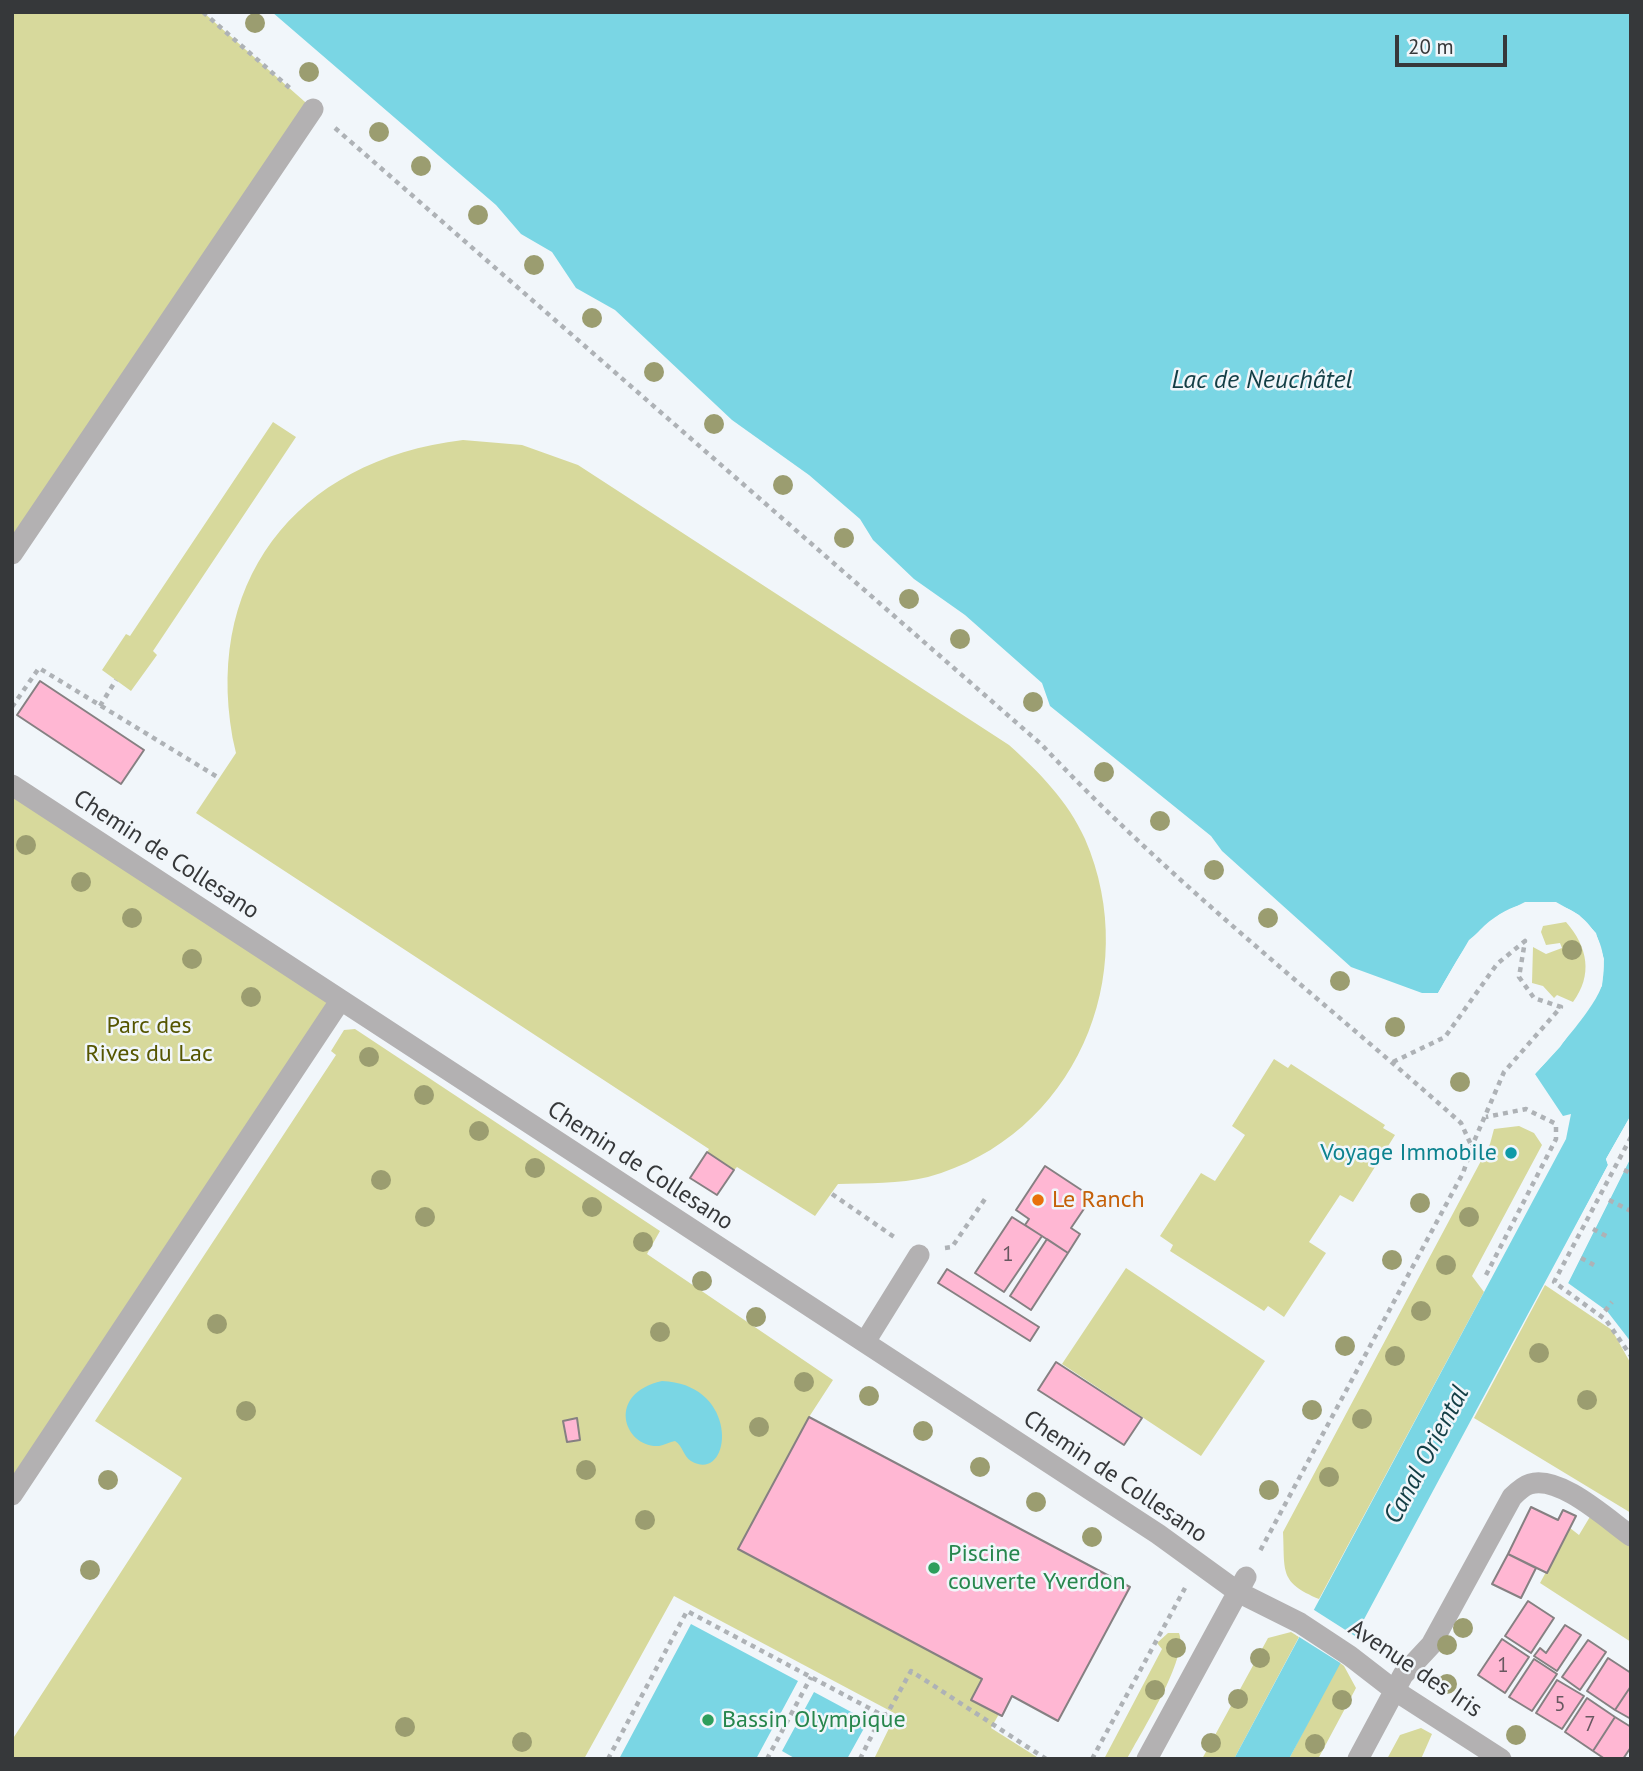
<!DOCTYPE html>
<meta charset="utf-8">
<style>
body{margin:0}
#map{position:relative;width:1643px;height:1771px;overflow:hidden;background:#f1f6fa;font-family:"PT Sans",sans-serif}
canvas{display:block}
.frame{position:absolute;inset:0;border:14px solid #36383a;pointer-events:none}
.scale{position:absolute;left:1395px;top:35px;width:112px;height:32px;box-sizing:border-box;border:4px solid #36383a;border-top:0;padding-left:9px;font-size:21px;line-height:24px;white-space:nowrap;color:#36383a;-webkit-text-stroke:5px #f1f6fa;paint-order:stroke}
</style>
<div id="map">
<canvas width="1643" height="1771"></canvas>
<div class="frame"></div>
<div class="scale">20 m</div>
</div>
<script>
const g = document.querySelector('canvas').getContext('2d');
g.lineJoin = 'round';
function fillPath(path, color) {
  g.fillStyle = color;
  g.fill(path, 'evenodd');
}
function stroke(path, color, width, dash) {
  g.strokeStyle = color;
  g.lineWidth = width;
  g.lineCap = dash ? 'butt' : 'round';
  g.setLineDash(dash || []);
  g.stroke(path);
}
function write(font, color, halo, rows, align = 'center') {
  g.font = font + ' "PT Sans",sans-serif';
  g.lineWidth = 5;
  g.setLineDash([]);
  g.textBaseline = 'middle';
  g.strokeStyle = halo;
  g.fillStyle = color;
  for (const [text, x, y, turn = 0] of rows) {
    g.save();
    g.translate(x, y);
    g.rotate((+turn || 0) * Math.PI / 180);
    g.textAlign = isNaN(turn) ? turn : align;
    if (halo) g.strokeText(text, 0, 0);
    g.fillText(text, 0, 0);
    g.restore();
  }
}
const green = new Path2D(`
 M 12,12 L 203,12 L 313,109 L 12,554 Z
 M 273,422 L 296,437 L 153,651 L 157,655 L 131,691 L 102,670 L 126,634 L 130,636 Z
 M 463,440 L 522,445 L 578,465 L 1009,745 C 1039,772 1068,801 1085,839 C 1144,975 1074,1137 928,1177 C 899,1184 868,1183 838,1184 L 815,1216 L 737,1167 L 734,1170 L 707,1152 L 709,1149 L 196,813 L 236,753 C 198,585 295,460 463,440 Z
 M 12,785 L 340,1001 L 12,1495 Z
 M 1566,922 C 1588,947 1593,975 1573,1002 L 1557,995 L 1554,998 L 1543,986 L 1532,983 L 1533,947 L 1546,954 L 1562,948 L 1560,943 L 1546,945 L 1541,932 L 1543,926 Z
 M 355,1029 L 660,1231 L 647,1254 L 833,1380 L 809,1417 L 738,1549 L 982,1679 L 999,1714 L 991,1728 L 1040,1759 L 874,1759 L 896,1714 L 674,1596 L 584,1759 L 12,1759 L 12,1740 L 182,1478 L 95,1421 L 336,1055 L 331,1051 L 344,1030 Z
 M 1274,1059 L 1288,1068 L 1291,1064 L 1385,1125 L 1383,1128 L 1395,1135 L 1353,1202 L 1340,1195 L 1309,1242 L 1326,1253 L 1284,1317 L 1268,1306 L 1264,1311 L 1170,1251 L 1173,1245 L 1160,1236 L 1201,1173 L 1215,1181 L 1245,1135 L 1232,1126 Z
 M 1519,1126 L 1534,1133 L 1542,1145 L 1472,1276 L 1484,1292 L 1319,1599 C 1279,1582 1285,1572 1283,1532 L 1490,1144 L 1494,1129 Z
 M 1126,1268 L 1265,1361 L 1201,1456 L 1062,1364 Z
 M 1545,1285 L 1612,1330 L 1631,1364 L 1631,1513 L 1474,1418 Z
 M 1591,1515 L 1631,1544 L 1631,1642 L 1540,1583 L 1570,1528 L 1579,1535 Z
 M 1291,1632 L 1299,1637 L 1234,1759 L 1202,1759 L 1268,1638 Z
 M 1168,1633 L 1179,1633 C 1189,1657 1140,1734 1127,1759 L 1104,1759 L 1162,1649 L 1157,1643 Z
 M 1339,1662 L 1344,1666 L 1356,1688 L 1318,1759 L 1289,1759 Z
 M 1421,1728 L 1432,1734 L 1421,1759 L 1387,1759 L 1400,1735 Z`);
const water = new Path2D(`
 M 272,12 L 1631,12 L 1631,1115 L 1606,1159 L 1608,1165 L 1289,1759 L 1234,1759 L 1566,1139 L 1571,1114 L 1563,1116 L 1535,1074 C 1551,1057 1598,1005 1602,984 C 1616,921 1553,882 1500,914 C 1469,933 1456,963 1438,993 L 1422,993 L 1351,967 L 1222,851 L 1211,836 L 1050,706 L 1042,683 L 965,615 L 914,579 L 873,540 L 860,519 L 809,475 L 732,420 L 615,310 L 576,288 L 552,252 L 521,234 L 496,205 Z
 M 1631,1157 L 1631,1342 L 1607,1311 L 1568,1283 Z
 M 662,1381 C 742,1384 732,1485 691,1461 C 683,1456 683,1446 675,1441 C 670,1442 664,1445 659,1446 C 624,1448 605,1394 662,1381 Z
 M 691,1624 L 798,1681 L 756,1759 L 619,1759 Z
 M 814,1692 L 868,1721 L 847,1759 L 796,1759 L 782,1751 Z`);
const pier = new Path2D(`
 M 1525,902 L 1556,902 L 1579,915 L 1596,933 L 1604,959 L 1602,986 L 1560,1047 L 1535,1074 L 1533,1071 L 1557,1045 L 1599,985 L 1601,959 L 1593,935 L 1577,918 L 1555,906 L 1525,906 L 1501,918 L 1471,942 L 1441,996 L 1438,993 L 1469,940 L 1499,915 Z
 M 1631,1115 L 1631,1122 L 1610,1159 L 1611,1166 L 1554,1275 L 1551,1273 L 1608,1165 L 1606,1159 Z
 M 1631,1154 L 1631,1157 L 1568,1283 L 1565,1281 Z
 M 1311,1608 L 1358,1638 L 1342,1664 L 1296,1635 Z`);
const building = new Path2D(`
 M 40,681 L 144,750 L 121,784 L 17,715 Z
 M 707,1152 L 734,1170 L 717,1195 L 690,1178 Z
 M 1045,1166 L 1092,1197 L 1071,1228 L 1080,1234 L 1068,1253 L 1025,1225 L 1029,1219 L 1016,1210 Z
 M 1012,1217 L 1042,1236 L 1004,1292 L 975,1273 Z
 M 1047,1239 L 1068,1253 L 1031,1310 L 1010,1296 Z
 M 947,1269 L 1039,1327 L 1030,1341 L 938,1283 Z
 M 1056,1362 L 1142,1418 L 1124,1445 L 1038,1390 Z
 M 809,1417 L 1130,1587 L 1058,1721 L 1012,1696 L 1002,1716 L 971,1700 L 982,1679 L 738,1549 Z
 M 577,1418 L 580,1440 L 567,1442 L 563,1421 Z
 M 1531,1507 L 1558,1520 L 1563,1510 L 1576,1516 L 1547,1573 L 1508,1554 Z
 M 1508,1554 L 1536,1568 L 1521,1598 L 1492,1584 Z
 M 1528,1601 L 1554,1618 L 1531,1653 L 1505,1636 Z
 M 1565,1625 L 1581,1635 L 1557,1671 L 1534,1656 L 1540,1648 L 1546,1653 Z
 M 1502,1639 L 1529,1657 L 1505,1693 L 1478,1675 Z
 M 1588,1640 L 1606,1652 L 1580,1690 L 1562,1677 Z
 M 1608,1658 L 1631,1673 L 1631,1686 L 1615,1710 L 1587,1691 Z
 M 1534,1659 L 1557,1674 L 1532,1711 L 1509,1697 Z
 M 1557,1680 L 1584,1696 L 1562,1729 L 1536,1713 Z
 M 1631,1686 L 1631,1719 L 1615,1710 Z
 M 1587,1698 L 1615,1717 L 1593,1751 L 1565,1732 Z
 M 1615,1717 L 1631,1727 L 1631,1747 L 1623,1759 L 1605,1759 L 1593,1751 Z`);
const path = new Path2D(`
 M 203,12 L 292,90
 M 335,128 L 1042,745 C 1168,880 1323,1000 1461,1123 L 1472,1147 L 1463,1173 L 1260,1551
 M 100,706 L 116,680
 M 12,707 L 39,668 L 219,778
 M 1393,1062 L 1445,1037 L 1497,964 L 1525,941 L 1519,977 L 1534,998 L 1561,1007 L 1504,1072 L 1472,1146
 M 1631,1137 L 1554,1282 L 1606,1320 L 1631,1356
 M 1624,1170 L 1631,1173
 M 832,1194 L 897,1239
 M 1609,1200 L 1631,1211
 M 1593,1229 L 1608,1237
 M 945,1248 L 952,1247 L 987,1196
 M 1581,1258 L 1594,1265
 M 1486,1275 L 1556,1139 L 1556,1124 L 1526,1109 L 1486,1117
 M 1605,1311 L 1612,1302
 M 608,1759 L 687,1611 L 882,1715
 M 767,1759 L 811,1677
 M 860,1759 L 882,1715 L 887,1714 L 911,1671 L 1046,1759
 M 1092,1759 L 1185,1588`);
const minor = new Path2D(`
 M 12,554 L 313,109
 M 12,785 L 1158,1534 L 1238,1592 L 1300,1623 L 1350,1656 L 1394,1690 L 1501,1759
 M 865,1342 L 919,1255
 M 12,1495 L 340,1001
 M 1147,1759 L 1246,1577
 M 1358,1759 L 1403,1675 L 1431,1645 L 1512,1497 C 1517,1492 1523,1486 1530,1484 C 1560,1475 1607,1519 1631,1536`);
const trees = [
 [255,23],
 [309,72],
 [379,132],
 [421,166],
 [478,215],
 [534,265],
 [592,318],
 [654,372],
 [714,424],
 [783,485],
 [844,538],
 [909,599],
 [960,639],
 [1033,702],
 [1104,772],
 [1160,821],
 [26,845],
 [1214,870],
 [81,882],
 [132,918],
 [1268,918],
 [1572,950],
 [192,959],
 [1340,981],
 [251,997],
 [1395,1027],
 [369,1057],
 [1460,1082],
 [424,1095],
 [479,1131],
 [535,1168],
 [381,1180],
 [1420,1203],
 [592,1207],
 [425,1217],
 [1469,1217],
 [643,1242],
 [1392,1260],
 [1446,1265],
 [702,1281],
 [1421,1311],
 [756,1317],
 [217,1324],
 [660,1332],
 [1345,1346],
 [1539,1353],
 [1395,1356],
 [804,1382],
 [869,1396],
 [1587,1400],
 [1312,1410],
 [246,1411],
 [1362,1419],
 [759,1427],
 [923,1431],
 [980,1467],
 [586,1470],
 [1329,1477],
 [108,1480],
 [1269,1490],
 [1036,1502],
 [645,1520],
 [1092,1537],
 [90,1570],
 [1463,1628],
 [1447,1645],
 [1176,1648],
 [1260,1658],
 [1447,1684],
 [1155,1690],
 [1238,1699],
 [1342,1700],
 [405,1727],
 [1516,1735],
 [522,1742],
 [1211,1743],
 [1315,1744]
];
const markers = [
 [1511,1153,7,"#0f9aa8"],
 [1038,1200,7,"#e8710a"],
 [934,1568,7,"#2e9e5b"],
 [708,1720,7,"#2e9e5b"]
];
const numberNames = [
 ["1",1008,1255],
 ["1",1503,1666],
 ["5",1560,1705],
 ["7",1590,1725]
];
const streetNames = [
 ["Chemin de Collesano",166,855,33],
 ["Chemin de Collesano",640,1166,33],
 ["Chemin de Collesano",1115,1477,34],
 ["Avenue des Iris",1415,1669,34]
];
const parkNames = [
 ["Parc des",149,1026],
 ["Rives du Lac",149,1054]
];
const cultureNames = [
 ["Voyage Immobile",1497,1153]
];
const foodNames = [
 ["Le Ranch",1052,1200]
];
const leisureNames = [
 ["Piscine",948,1554],
 ["couverte Yverdon",948,1582],
 ["Bassin Olympique",722,1720]
];
const waterNames = [
 ["Lac de Neuchâtel",1262,381],
 ["Canal Oriental",1427,1455,-62]
];
fillPath(green, '#d7d99c');
fillPath(water, '#7ad6e4');
fillPath(pier, '#f1f6fa');
fillPath(building, '#ffb7d3');
stroke(building, '#868082', 2);
stroke(path, '#aeb2b6', 4.5, [5, 5]);
stroke(minor, '#b3b1b2', 21);
g.fillStyle = '#9b9d70';
for (const [x, y] of trees) {
  g.beginPath();
  g.arc(x, y, 10, 0, 2 * Math.PI);
  g.fill();
}
for (const [x, y, r, color] of markers) {
  const dot = new Path2D();
  dot.arc(x, y, r, 0, 2 * Math.PI);
  g.fillStyle = color;
  g.fill(dot);
  stroke(dot, '#f1f6fa', 2.5);
}
write('21px', '#685860', null, numberNames);
write('24px', '#36383a', '#f1f6fa', streetNames);
write('24px', '#550', '#f1f6fa', parkNames);
write('24px', '#0d838f', '#f1f6fa', cultureNames, 'right');
write('24px', '#c56008', '#f1f6fa', foodNames, 'left');
write('24px', '#27864d', '#f1f6fa', leisureNames, 'left');
write('italic 26px', '#133e45', '#f1f6fa', waterNames);
</script>
